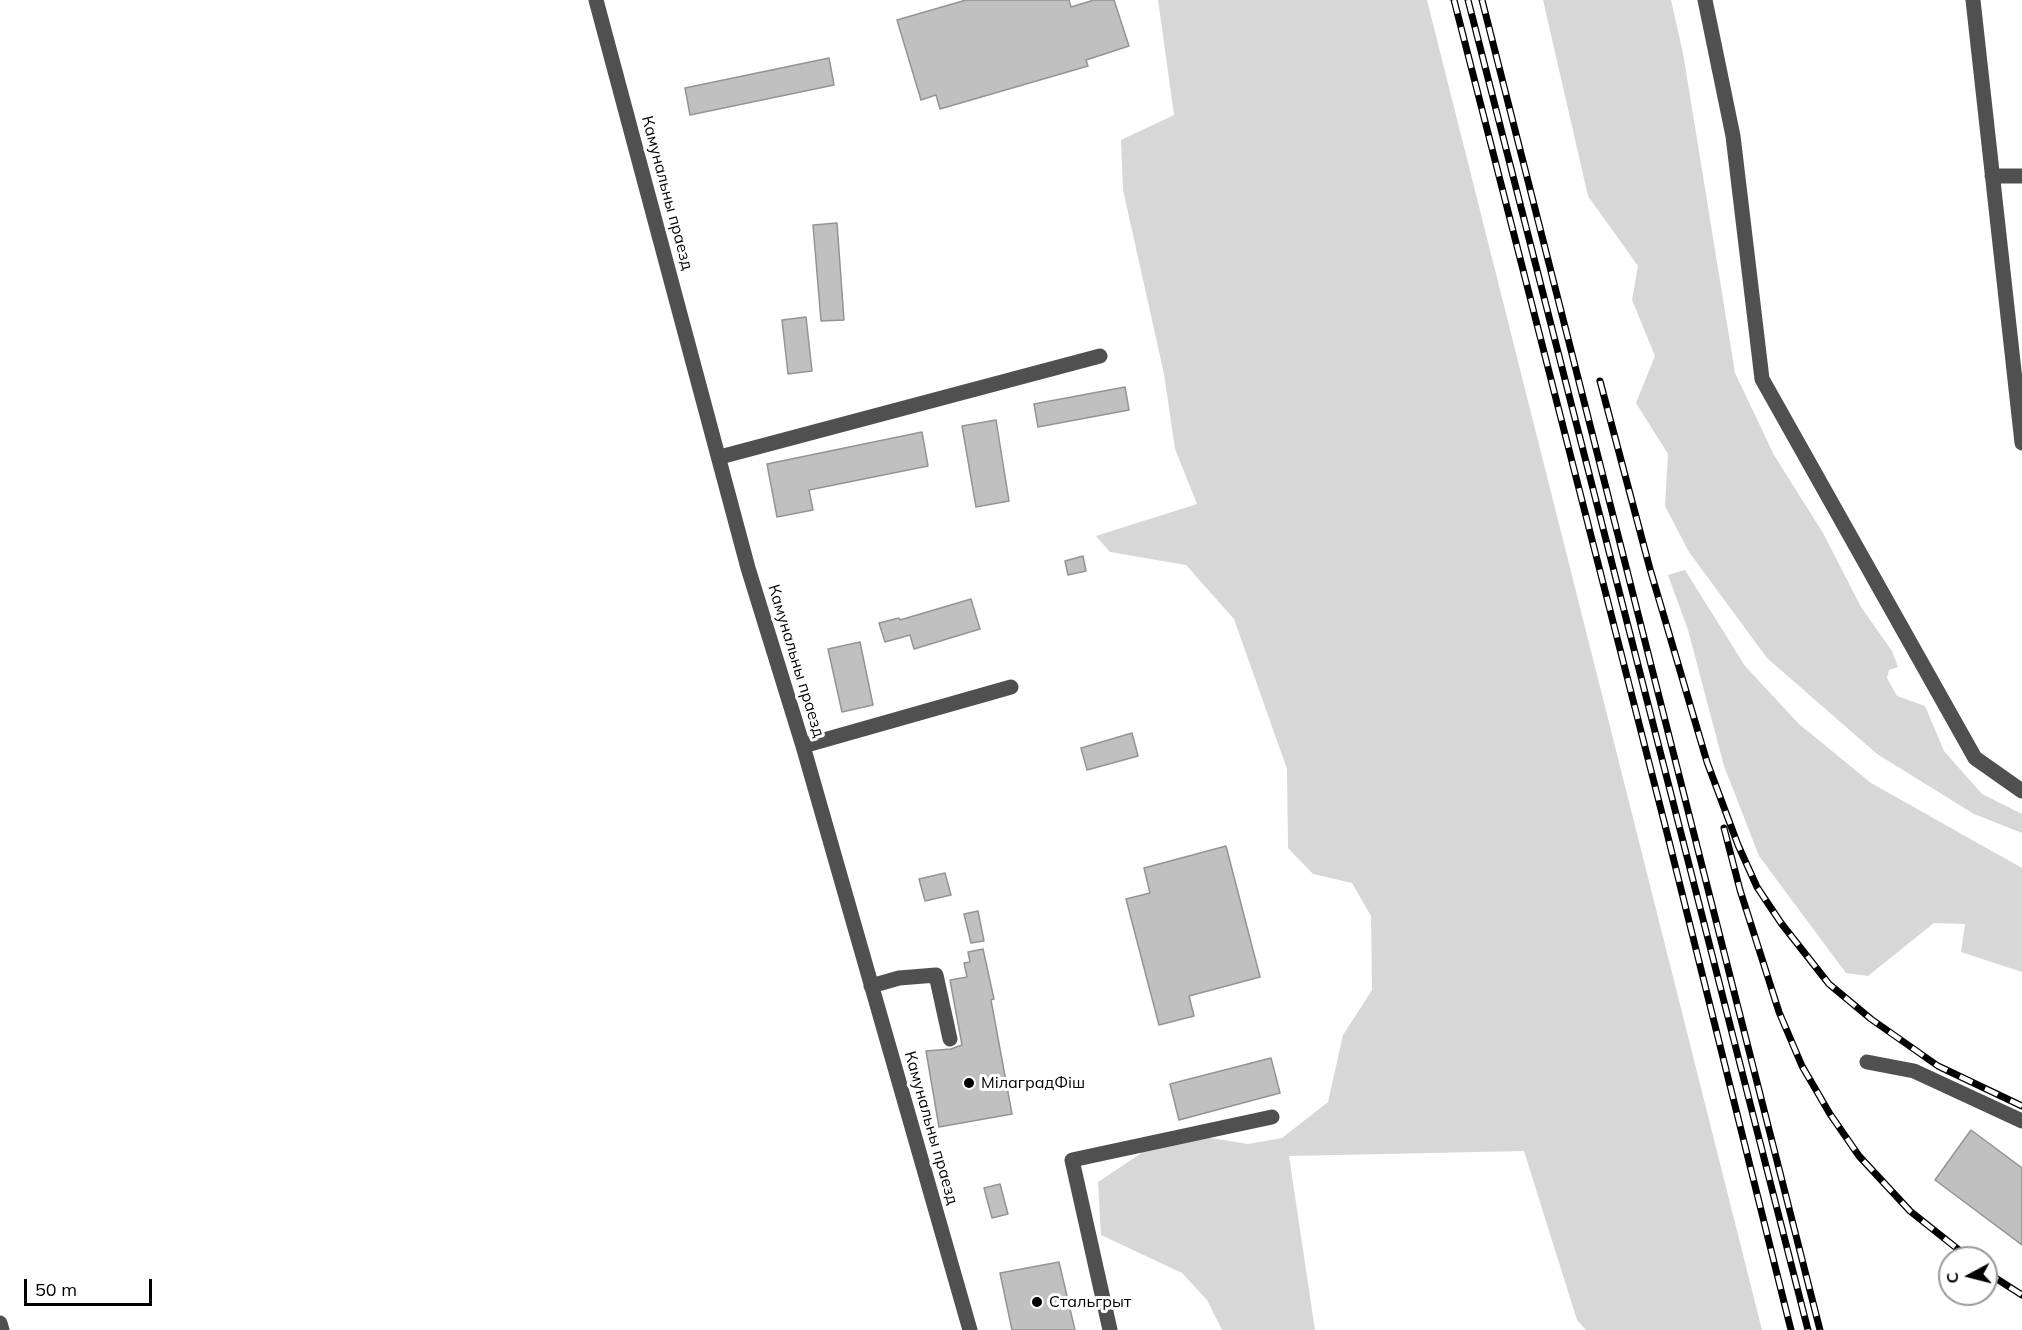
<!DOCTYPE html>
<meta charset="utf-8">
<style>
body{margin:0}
#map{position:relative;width:2022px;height:1330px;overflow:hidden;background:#fff;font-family:Mulish,sans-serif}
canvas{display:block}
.north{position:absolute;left:1938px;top:1246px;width:60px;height:60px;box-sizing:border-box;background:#fff;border:2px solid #999;border-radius:50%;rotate:263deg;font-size:16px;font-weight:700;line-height:24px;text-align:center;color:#000}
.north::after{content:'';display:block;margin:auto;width:21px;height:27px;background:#000;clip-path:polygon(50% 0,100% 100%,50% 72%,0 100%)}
.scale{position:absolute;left:24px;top:1279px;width:128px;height:27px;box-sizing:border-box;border:3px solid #000;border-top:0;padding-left:8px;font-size:18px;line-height:21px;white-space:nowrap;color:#000;-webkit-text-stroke:4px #fff;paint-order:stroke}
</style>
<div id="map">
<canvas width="2022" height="1330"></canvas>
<div class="north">С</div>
<div class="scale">50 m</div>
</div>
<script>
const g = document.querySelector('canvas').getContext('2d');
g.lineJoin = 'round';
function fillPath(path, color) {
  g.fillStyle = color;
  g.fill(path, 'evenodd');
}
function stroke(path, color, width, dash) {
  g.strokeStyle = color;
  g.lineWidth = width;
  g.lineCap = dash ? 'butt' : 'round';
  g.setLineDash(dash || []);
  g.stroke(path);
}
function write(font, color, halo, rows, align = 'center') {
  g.font = font + ' Mulish,sans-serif';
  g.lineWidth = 6;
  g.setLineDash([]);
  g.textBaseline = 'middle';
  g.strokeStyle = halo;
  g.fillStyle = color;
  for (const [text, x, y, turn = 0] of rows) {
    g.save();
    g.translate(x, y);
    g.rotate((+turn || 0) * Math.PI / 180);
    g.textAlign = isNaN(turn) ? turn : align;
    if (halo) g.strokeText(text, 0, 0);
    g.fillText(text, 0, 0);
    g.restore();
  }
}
const green = new Path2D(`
 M 1158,0 L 1427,0 L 1762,1330 L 1586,1330 L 1577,1320 L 1524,1151 L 1289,1156 L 1315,1330 L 1222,1330 L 1207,1300 L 1182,1273 L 1101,1235 L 1098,1182 L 1173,1132 L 1248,1144 L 1282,1138 L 1328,1102 L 1343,1035 L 1372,990 L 1371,916 L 1352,883 L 1313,874 L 1288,848 L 1287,769 L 1234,619 L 1186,565 L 1110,552 L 1096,536 L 1197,504 L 1175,449 L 1164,374 L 1123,190 L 1121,140 L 1174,115 Z
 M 1543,0 L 1671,0 L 1683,53 L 1735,373 L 1774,455 L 1823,533 L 1861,607 L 1892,651 L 1898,667 L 1889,670 L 1887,678 L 1897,696 L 1925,706 L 1944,751 L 1982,794 L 2022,814 L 2022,833 L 1974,814 L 1877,754 L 1767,658 L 1689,552 L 1665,506 L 1668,454 L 1636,403 L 1655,356 L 1632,300 L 1638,266 L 1588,196 Z
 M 1685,570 L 1745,666 L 1799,724 L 1871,783 L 2022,868 L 2022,972 L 1961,952 L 1965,924 L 1934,923 L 1868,976 L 1846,973 L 1759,856 L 1724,766 L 1688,630 L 1668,575 Z`);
const building = new Path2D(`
 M 966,0 L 1069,0 L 1071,7 L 1094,0 L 1114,0 L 1129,46 L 1086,60 L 1088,66 L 940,109 L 936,95 L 921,100 L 897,20 Z
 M 829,58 L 834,85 L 690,115 L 685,88 Z
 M 837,223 L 844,320 L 821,321 L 813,225 Z
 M 806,317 L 812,371 L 788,374 L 782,320 Z
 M 1125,387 L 1129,410 L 1038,427 L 1034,404 Z
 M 996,420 L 1009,501 L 976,507 L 962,426 Z
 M 922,432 L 928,466 L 809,490 L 813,510 L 777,517 L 767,464 Z
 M 1083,556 L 1086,571 L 1068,575 L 1065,561 Z
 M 971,599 L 980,629 L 914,649 L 910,635 L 885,642 L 879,623 L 899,618 L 900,620 Z
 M 860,642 L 873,705 L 842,712 L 828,649 Z
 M 1132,733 L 1138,756 L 1087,770 L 1081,748 Z
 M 1226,846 L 1260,977 L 1189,996 L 1194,1016 L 1159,1025 L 1126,899 L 1150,893 L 1144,868 Z
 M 945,873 L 951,895 L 925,901 L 919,879 Z
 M 978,911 L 984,941 L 971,943 L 964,914 Z
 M 983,949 L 994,999 L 991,1000 L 1012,1114 L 939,1127 L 926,1051 L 951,1049 L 962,1045 L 950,980 L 967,977 L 964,963 L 970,962 L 968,952 Z
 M 1271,1058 L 1280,1093 L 1179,1120 L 1170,1084 Z
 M 1971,1130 L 2022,1168 L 2022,1245 L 1935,1180 Z
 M 1000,1184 L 1008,1214 L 992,1218 L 984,1188 Z
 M 1059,1262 L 1075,1330 L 1012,1330 L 1000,1273 Z`);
const minor = new Path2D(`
 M 596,0 L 748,568 L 803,746 L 970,1330
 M 1705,0 L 1733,136 L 1762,379 L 1975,758 L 2022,791
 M 1973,0 L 2022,443
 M 1992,176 L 2022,176
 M 720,457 L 1100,356
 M 803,746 L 1011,687
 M 871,986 L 899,978 L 936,975 L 950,1039
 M 1867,1062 L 1914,1071 L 2022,1121
 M 0,1323 L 2,1330
 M 1110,1330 L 1072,1160 L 1272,1117`);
const rail = new Path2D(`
 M 1454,0 L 1667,833 L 1791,1330
 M 1468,0 L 1808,1330
 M 1482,0 L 1820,1330
 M 1600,381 L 1650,569 L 1707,762 L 1738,845 L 1757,887 L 1781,923 L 1829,984 L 1871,1019 L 1938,1066 L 2022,1106
 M 1724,828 L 1740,890 L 1779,1012 L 1802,1066 L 1830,1114 L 1859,1156 L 1910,1211 L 1969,1258
 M 1986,1272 L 2022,1295`);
const markers = [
 [969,1083,6,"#000"],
 [1037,1302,6,"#000"]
];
const streetNames = [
 ["Камунальны праезд",667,193,75],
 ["Камунальны праезд",796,661,73],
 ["Камунальны праезд",931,1128,74]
];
const poiNames = [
 ["МілаградФіш",981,1083],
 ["Стальгрыт",1049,1302]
];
fillPath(green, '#d7d7d7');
fillPath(building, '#c0c0c0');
stroke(building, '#949494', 1.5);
stroke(minor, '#505050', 15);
stroke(rail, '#000', 7);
stroke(rail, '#fff', 4.5, [14]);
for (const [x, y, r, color] of markers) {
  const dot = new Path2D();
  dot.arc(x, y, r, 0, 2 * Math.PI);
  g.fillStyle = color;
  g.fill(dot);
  stroke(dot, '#fff', 2);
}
write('16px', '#000', '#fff', streetNames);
write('16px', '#000', '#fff', poiNames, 'left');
</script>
